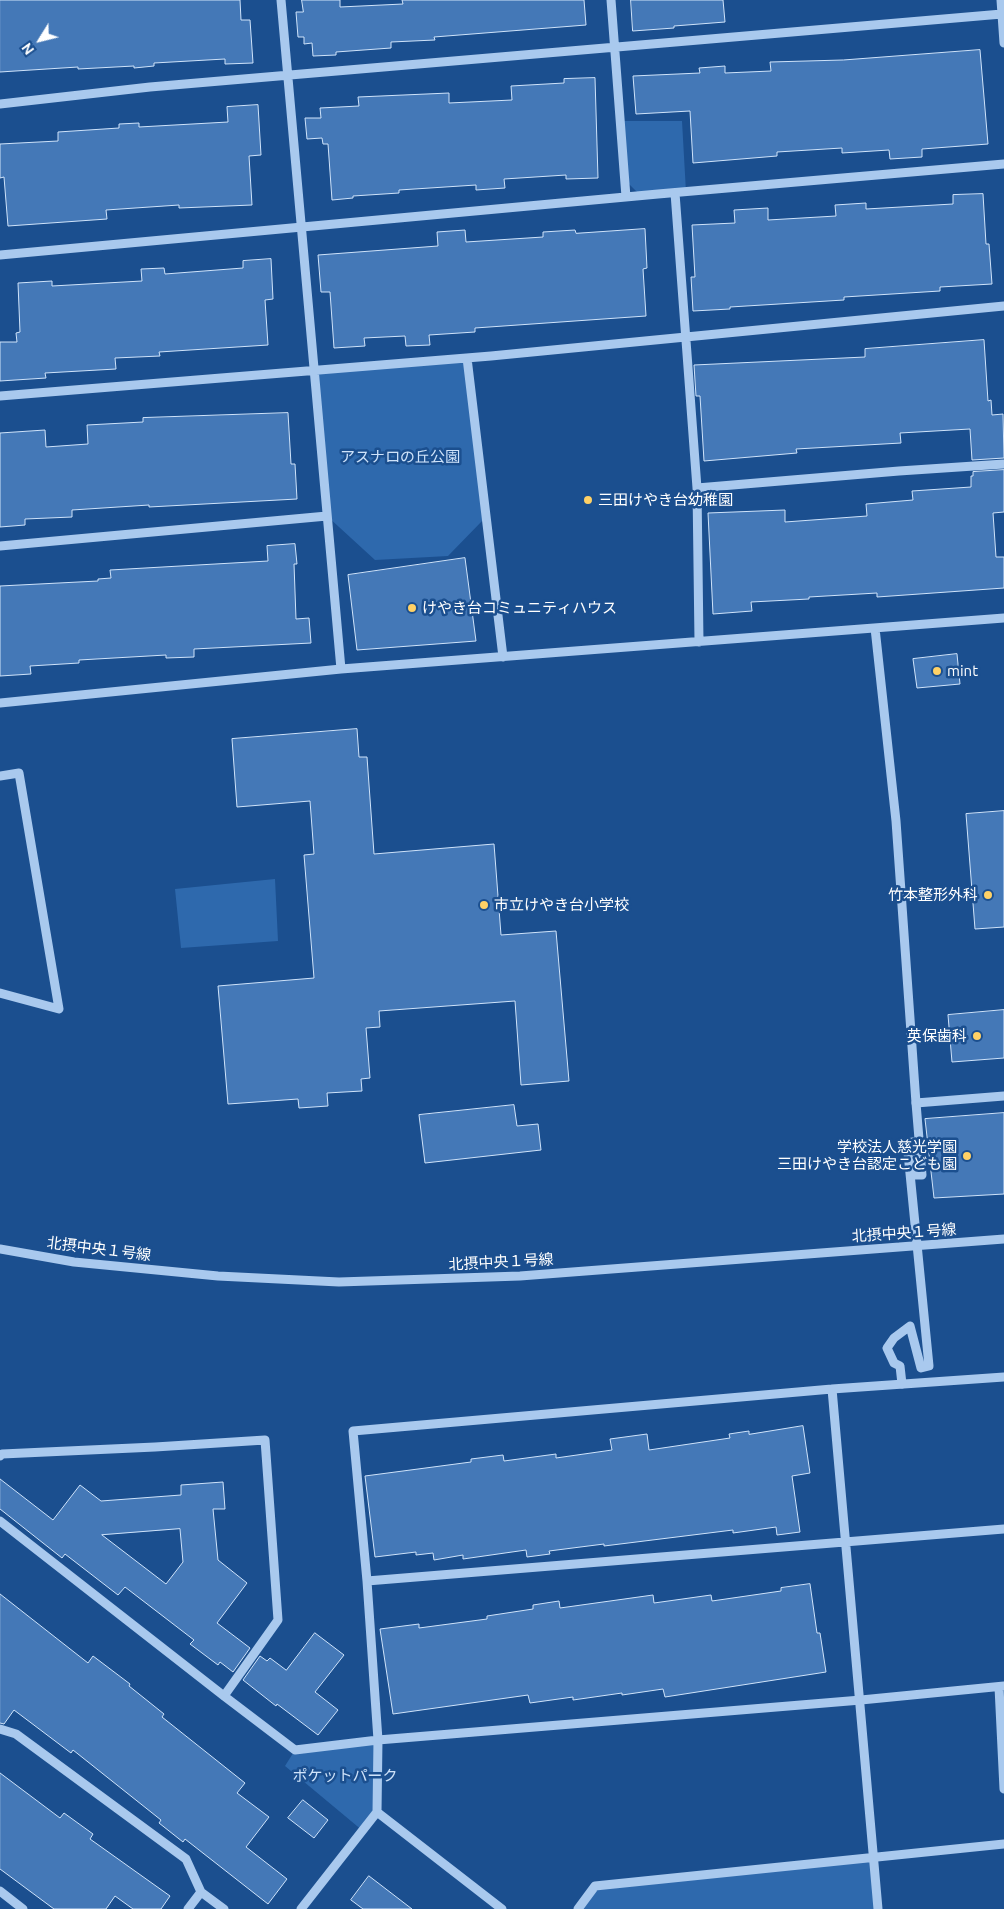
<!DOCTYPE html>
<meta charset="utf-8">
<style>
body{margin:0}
#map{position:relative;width:1004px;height:1909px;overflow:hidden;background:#1b4f8f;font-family:Ubuntu,sans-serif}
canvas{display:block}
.north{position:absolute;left:15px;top:15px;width:50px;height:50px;-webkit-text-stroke:4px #1b4f8f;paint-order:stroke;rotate:234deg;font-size:14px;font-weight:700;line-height:20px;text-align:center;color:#fff}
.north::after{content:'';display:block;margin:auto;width:18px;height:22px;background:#fff;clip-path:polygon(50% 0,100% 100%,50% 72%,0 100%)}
</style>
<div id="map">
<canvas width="1004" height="1909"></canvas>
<div class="north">N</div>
</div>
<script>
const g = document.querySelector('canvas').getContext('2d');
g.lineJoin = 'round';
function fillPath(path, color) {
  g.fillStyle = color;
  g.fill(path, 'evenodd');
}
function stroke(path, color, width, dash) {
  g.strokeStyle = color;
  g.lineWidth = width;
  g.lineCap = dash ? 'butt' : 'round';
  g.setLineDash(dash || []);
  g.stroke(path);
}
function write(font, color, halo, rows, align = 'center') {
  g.font = font + ' Ubuntu,"Noto Sans JP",sans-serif';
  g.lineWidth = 5;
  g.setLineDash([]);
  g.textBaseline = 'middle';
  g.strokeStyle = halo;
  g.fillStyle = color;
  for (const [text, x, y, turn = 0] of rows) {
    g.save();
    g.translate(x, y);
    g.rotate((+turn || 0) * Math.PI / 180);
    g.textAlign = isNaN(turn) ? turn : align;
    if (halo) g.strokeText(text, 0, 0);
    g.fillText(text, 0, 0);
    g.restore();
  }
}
const green = new Path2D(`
 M 620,121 L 682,121 L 686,192 L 641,196 L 624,179 Z
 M 467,358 L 483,520 L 448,556 L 375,560 L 327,516 L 314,371 Z
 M 275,879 L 278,941 L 181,948 L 175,889 Z
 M 378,1740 L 377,1812 L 363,1831 L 285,1766 L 295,1750 Z
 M 874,1858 L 878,1909 L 578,1909 L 595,1886 Z`);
const building = new Path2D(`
 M 0,0 L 240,0 L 241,20 L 250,20 L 253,63 L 225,64 L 225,59 L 154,63 L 154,66 L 134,68 L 134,66 L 78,69 L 78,67 L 0,72 Z
 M 302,0 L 340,0 L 340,7 L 403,4 L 402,0 L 584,0 L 586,25 L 434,37 L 435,40 L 391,42 L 391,48 L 336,52 L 336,55 L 313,56 L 312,43 L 304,44 L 304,37 L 298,37 L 296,12 L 303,12 Z
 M 631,0 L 723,0 L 725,22 L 674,26 L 674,28 L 633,31 Z
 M 980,50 L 988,144 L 922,149 L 922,157 L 890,159 L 889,150 L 842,153 L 842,148 L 777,152 L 777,156 L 693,163 L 690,111 L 636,114 L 633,76 L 700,73 L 699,68 L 725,66 L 725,73 L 771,71 L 770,62 L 843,60 Z
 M 595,78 L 598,178 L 566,179 L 566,175 L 504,179 L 505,188 L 476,190 L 476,185 L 399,190 L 399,193 L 353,196 L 353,198 L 332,200 L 328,144 L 323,144 L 322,138 L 307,139 L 305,118 L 321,118 L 320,108 L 359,106 L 358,97 L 449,93 L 449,103 L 512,100 L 511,86 L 564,83 L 564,79 Z
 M 258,105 L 261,155 L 249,156 L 252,205 L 179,208 L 179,205 L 106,210 L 107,219 L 8,226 L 4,177 L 0,178 L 0,144 L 58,141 L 58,132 L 119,128 L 119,124 L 139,123 L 139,127 L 228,122 L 227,107 Z
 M 983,194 L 986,244 L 989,244 L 992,284 L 940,287 L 940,291 L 844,297 L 844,300 L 730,307 L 730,309 L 693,311 L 691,277 L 695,277 L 692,225 L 735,223 L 734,210 L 768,208 L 768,220 L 836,216 L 835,205 L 866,203 L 866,209 L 953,204 L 953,195 Z
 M 645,229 L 647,268 L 643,269 L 646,316 L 475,328 L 475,332 L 429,335 L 430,345 L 406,346 L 405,336 L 364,338 L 365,346 L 334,348 L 330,292 L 321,292 L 318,255 L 438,246 L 437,232 L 465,230 L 466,242 L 543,237 L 543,232 L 575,230 L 576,233 Z
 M 271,259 L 273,299 L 265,300 L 268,345 L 159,352 L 160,356 L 115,358 L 116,369 L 45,373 L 46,378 L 0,381 L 0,342 L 17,342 L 16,333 L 20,332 L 18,283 L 52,281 L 52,286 L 142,281 L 141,269 L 164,268 L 165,274 L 243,268 L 243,261 Z
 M 984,340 L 988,401 L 991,400 L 992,415 L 1003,414 L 1004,458 L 972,460 L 970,429 L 900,433 L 901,443 L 796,449 L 797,453 L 704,461 L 700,396 L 696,396 L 694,365 L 865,357 L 865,349 Z
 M 288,413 L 291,464 L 295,464 L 297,499 L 149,507 L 149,505 L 72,510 L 72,517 L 25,519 L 25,525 L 0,527 L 0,433 L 45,430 L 46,447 L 88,444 L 87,425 L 143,422 L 143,418 Z
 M 1004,470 L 1004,512 L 993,513 L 996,557 L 1004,557 L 1004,588 L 877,597 L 877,593 L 809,597 L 809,599 L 751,602 L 752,611 L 713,614 L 708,513 L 785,510 L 785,522 L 867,516 L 866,504 L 913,500 L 912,491 L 971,487 L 971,476 L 973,476 L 973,472 Z
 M 295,544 L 297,564 L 294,564 L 296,619 L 309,618 L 311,643 L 194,649 L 194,657 L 166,658 L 166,655 L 79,660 L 79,663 L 30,666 L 31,674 L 0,676 L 0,586 L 98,581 L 98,579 L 111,578 L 110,570 L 268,561 L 267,546 Z
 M 465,558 L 476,641 L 357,650 L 348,575 Z
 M 957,654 L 960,684 L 917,688 L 913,659 Z
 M 357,729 L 359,757 L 367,757 L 374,854 L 494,844 L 501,935 L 556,931 L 569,1081 L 521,1085 L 515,1001 L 379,1011 L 380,1027 L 366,1028 L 370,1078 L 361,1079 L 362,1091 L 327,1093 L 328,1106 L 299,1108 L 298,1099 L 228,1104 L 218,986 L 314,978 L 304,855 L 314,854 L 310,801 L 237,807 L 232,739 Z
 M 1004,811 L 1004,927 L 975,929 L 966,814 Z
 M 1004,1010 L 1004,1058 L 952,1062 L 948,1015 Z
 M 514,1105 L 517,1126 L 538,1124 L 541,1150 L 425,1163 L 419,1115 Z
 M 1004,1113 L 1004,1194 L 934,1198 L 925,1119 Z
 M 803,1426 L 810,1473 L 792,1476 L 800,1532 L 777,1535 L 776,1527 L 733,1533 L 733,1530 L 604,1546 L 604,1544 L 549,1551 L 550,1554 L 527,1557 L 526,1550 L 463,1559 L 463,1555 L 434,1560 L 433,1553 L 416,1555 L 416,1552 L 375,1557 L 365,1476 L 471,1462 L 471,1459 L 503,1455 L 504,1461 L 556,1454 L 556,1458 L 612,1450 L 610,1439 L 647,1434 L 649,1450 L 730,1438 L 729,1434 L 749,1431 L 749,1434 Z
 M 0,1479 L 53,1520 L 80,1485 L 101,1501 L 181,1495 L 181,1485 L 223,1482 L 225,1509 L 213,1509 L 218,1560 L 247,1583 L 217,1623 L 250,1648 L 233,1672 L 220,1662 L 218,1665 L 190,1644 L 194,1640 L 125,1587 L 118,1595 L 65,1554 L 62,1558 L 0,1509 ZM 180,1529 L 183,1562 L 166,1584 L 102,1535 Z
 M 810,1584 L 817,1633 L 820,1633 L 826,1672 L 665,1697 L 663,1689 L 622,1695 L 622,1693 L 573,1700 L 573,1697 L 530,1703 L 528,1695 L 393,1714 L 380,1629 L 419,1624 L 419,1628 L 487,1619 L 487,1616 L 533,1609 L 533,1605 L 559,1601 L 560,1608 L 653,1595 L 654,1603 L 711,1595 L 712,1601 L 781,1591 L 781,1588 Z
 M 0,1594 L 88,1663 L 93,1656 L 130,1684 L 129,1686 L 164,1714 L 162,1717 L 245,1783 L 237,1793 L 269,1817 L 246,1847 L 287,1879 L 268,1904 L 185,1839 L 183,1842 L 159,1823 L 161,1820 L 73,1750 L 71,1753 L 14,1710 L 4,1724 L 0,1723 Z
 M 315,1633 L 344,1655 L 315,1692 L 338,1710 L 318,1735 L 277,1704 L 276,1706 L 243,1680 L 260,1656 L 267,1661 L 270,1658 L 286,1670 Z
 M 0,1773 L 60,1818 L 64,1813 L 93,1834 L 90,1839 L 170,1896 L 161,1909 L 133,1909 L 115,1896 L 106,1909 L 54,1909 L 0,1869 Z
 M 303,1800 L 328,1820 L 314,1838 L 288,1818 Z
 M 369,1876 L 412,1909 L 363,1909 L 351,1900 Z`);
const minor = new Path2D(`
 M 611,0 L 626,197
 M 1001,0 L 1004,43
 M 0,104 L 150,87 L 1002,14
 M 675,193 L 697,488 L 699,642
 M 0,255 L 658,194 L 1004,164
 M 467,358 L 503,657
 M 0,396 L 491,356 L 1004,306
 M 697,488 L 899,471 L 1004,464
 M 0,546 L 327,516
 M 875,628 L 896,821 L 916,1103 L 1004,1096
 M 341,669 L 1004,618
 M 0,703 L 341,669 L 281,0
 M 0,776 L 19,773 L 59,1009 L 0,993
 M 0,1249 L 74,1262 L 218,1276 L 339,1282 L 520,1276 L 1004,1239
 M 832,1389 L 878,1909
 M 0,1456 L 2,1454 L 155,1447 L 265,1440 L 278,1620 L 224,1696
 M 0,1521 L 224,1696 L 295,1750 L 378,1740 L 861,1700 L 1004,1686
 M 367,1581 L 1004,1529
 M 999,1687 L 1004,1789
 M 0,1729 L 16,1734 L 186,1859 L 201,1892 L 224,1909
 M 377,1812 L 502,1909
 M 0,1891 L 23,1909
 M 188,1909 L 201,1892
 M 301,1909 L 377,1812 L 378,1740 L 367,1581 L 353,1431 L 832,1389 L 1004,1377
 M 578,1909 L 595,1886 L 1004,1844`);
const minorBridge = new Path2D(`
 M 902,1384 L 900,1366 L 894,1363 L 887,1348 L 894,1338 L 910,1326 L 921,1368 L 929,1366 L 907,1143 L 913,1142 L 916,1175 L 922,1175 L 916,1103`);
const markers = [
 [588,500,5,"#ffd166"],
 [412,608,5,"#ffd166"],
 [937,671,5,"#ffd166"],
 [988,895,5,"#ffd166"],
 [484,905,5,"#ffd166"],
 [977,1036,5,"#ffd166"],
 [967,1156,5,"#ffd166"]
];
const parkNames = [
 ["アスナロの丘公園",400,457],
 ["ポケットパーク",345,1776]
];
const poiNames = [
 ["三田けやき台幼稚園",598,500],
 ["けやき台コミュニティハウス",422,608],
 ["mint",947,671],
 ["竹本整形外科",978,895,"right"],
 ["市立けやき台小学校",494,905],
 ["英保歯科",967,1036,"right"],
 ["学校法人慈光学園",957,1147,"right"],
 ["三田けやき台認定こども園",957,1164,"right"]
];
const streetNames = [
 ["北摂中央１号線",904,1233,-4],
 ["北摂中央１号線",99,1249,7],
 ["北摂中央１号線",501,1262,-3]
];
fillPath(green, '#2e69ad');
fillPath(building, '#4478b7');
stroke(building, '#cfe3fa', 1);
stroke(minor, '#a9c9ee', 9);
stroke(minorBridge, '#a9c9ee', 9);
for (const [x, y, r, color] of markers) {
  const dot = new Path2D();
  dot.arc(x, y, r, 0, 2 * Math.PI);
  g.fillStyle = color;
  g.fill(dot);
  stroke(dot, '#1b4f8f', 2);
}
write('15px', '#cfe3fa', '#1b4f8f', parkNames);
write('15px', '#fff', '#1b4f8f', poiNames, 'left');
write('15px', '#fff', '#1b4f8f', streetNames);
</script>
